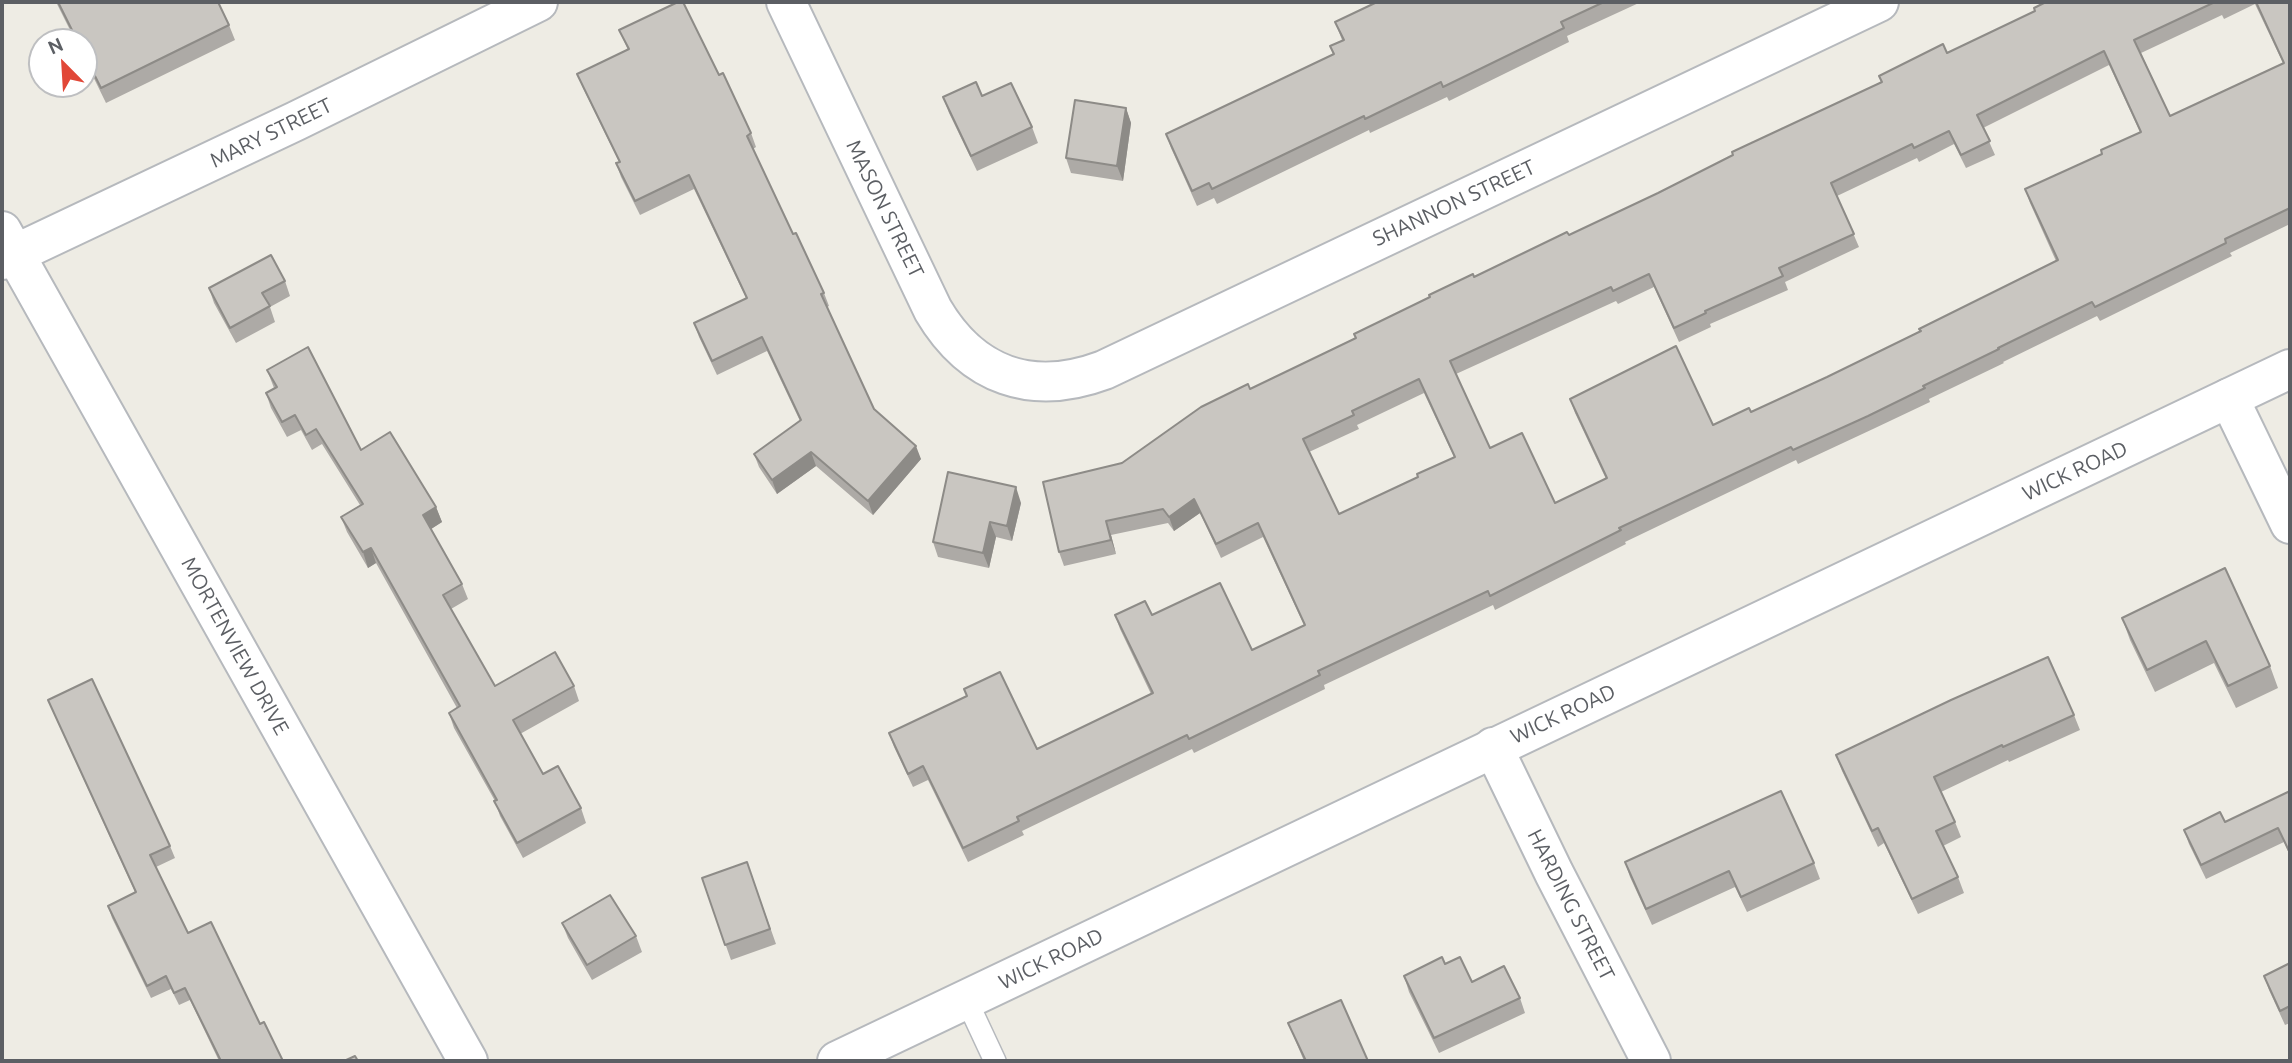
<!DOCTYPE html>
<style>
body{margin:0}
#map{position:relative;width:2292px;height:1063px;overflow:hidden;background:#eeece4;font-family:Ubuntu,sans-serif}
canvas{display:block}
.frame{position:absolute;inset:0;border:4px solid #5c5f64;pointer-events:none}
.north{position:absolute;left:28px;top:28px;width:70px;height:70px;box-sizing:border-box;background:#fff;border:2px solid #bebfc1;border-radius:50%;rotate:336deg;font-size:19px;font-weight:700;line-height:28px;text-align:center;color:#5c5f64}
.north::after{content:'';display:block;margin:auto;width:24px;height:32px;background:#e14737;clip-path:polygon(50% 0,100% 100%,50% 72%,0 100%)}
</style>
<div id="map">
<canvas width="2292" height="1063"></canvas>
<div class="frame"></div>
<div class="north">N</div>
</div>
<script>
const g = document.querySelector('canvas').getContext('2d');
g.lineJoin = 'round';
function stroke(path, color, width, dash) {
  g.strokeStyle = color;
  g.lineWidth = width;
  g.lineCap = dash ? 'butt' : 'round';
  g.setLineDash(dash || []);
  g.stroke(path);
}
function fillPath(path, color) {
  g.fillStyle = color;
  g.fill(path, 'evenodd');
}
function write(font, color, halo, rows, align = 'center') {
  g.font = font + ' Ubuntu,sans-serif';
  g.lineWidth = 5;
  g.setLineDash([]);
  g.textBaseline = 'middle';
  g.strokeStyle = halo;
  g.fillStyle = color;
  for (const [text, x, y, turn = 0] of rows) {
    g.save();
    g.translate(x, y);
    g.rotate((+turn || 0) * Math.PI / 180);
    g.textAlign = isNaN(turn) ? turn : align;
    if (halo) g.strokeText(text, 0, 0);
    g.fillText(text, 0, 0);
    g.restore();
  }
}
const service = new Path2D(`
 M 966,999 L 995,1061`);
const minor = new Path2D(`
 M 786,2 L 933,310 C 972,376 1032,397 1104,370 L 1879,2
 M 2,260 L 296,121 L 538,2
 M 2229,398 L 2290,524
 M 1493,747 L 1554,873 L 1651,1061`);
const tertiary = new Path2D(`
 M 2,231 L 468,1061
 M 837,1061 L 2290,369`);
const wall = new Path2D(`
 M 56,2 L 218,2 L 229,25 L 235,40 L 106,103 L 84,58 L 84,42 L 76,42 Z
 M 1373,2 L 1641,2 L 1567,36 L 1569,42 L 1449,101 L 1447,97 L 1370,133 L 1369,130 L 1217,204 L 1214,198 L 1197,206 L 1171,148 L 1166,134 L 1333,54 L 1330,46 L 1342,40 L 1335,22 L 1374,4 Z
 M 2046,2 L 2290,2 L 2290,224 L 2230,253 L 2232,256 L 2100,321 L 2097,316 L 2003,362 L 2004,363 L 1929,399 L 1930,402 L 1873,429 L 1798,464 L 1796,460 L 1625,542 L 1626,544 L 1495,610 L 1493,605 L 1324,685 L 1325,689 L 1194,753 L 1192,749 L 1022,831 L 1024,835 L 968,862 L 928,780 L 913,787 L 894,747 L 889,733 L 967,697 L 964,689 L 1037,749 L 1151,694 L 1120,629 L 1115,615 L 1152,615 L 1252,650 L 1304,625 L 1263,537 L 1221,558 L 1200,513 L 1174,531 L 1168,523 L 1111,535 L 1116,554 L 1064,566 L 1059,552 L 1122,463 L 1250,389 L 1355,338 L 1474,277 L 1569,235 L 1658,193 L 1881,82 L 1879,76 L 1947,53 L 2035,11 ZM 2255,4 L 2283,63 L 2170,116 L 2141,53 L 2222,15 L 2224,19 ZM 2109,65 L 2140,132 L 2102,154 L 2025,189 L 2030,203 L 2056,261 L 1920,332 L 1827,377 L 1751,412 L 1713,425 L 1570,399 L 1575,413 L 1606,479 L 1555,503 L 1490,448 L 1456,374 L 1616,301 L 1618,304 L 1654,287 L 1679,342 L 1711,327 L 1710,324 L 1788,290 L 1785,282 L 1859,247 L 1837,196 L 1917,158 L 1919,162 L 1954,144 L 1966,168 L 1995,155 L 1983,128 ZM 1424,393 L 1454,457 L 1418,478 L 1339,514 L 1309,452 L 1359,429 L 1357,425 Z
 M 619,30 L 719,75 L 751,133 L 756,147 L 753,149 L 793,234 L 824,293 L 829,306 L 827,307 L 874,409 L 921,459 L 873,515 L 816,466 L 777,494 L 759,467 L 754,454 L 800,421 L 767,351 L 717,375 L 699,337 L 694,323 L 746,298 L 694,189 L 640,215 L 621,177 L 616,163 L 619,162 L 583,88 L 577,74 L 628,50 Z
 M 982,96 L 1032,127 L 1038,143 L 977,171 L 949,113 L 943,97 Z
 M 1126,108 L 1131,123 L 1123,181 L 1071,173 L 1066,158 Z
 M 285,281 L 290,296 L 270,307 L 275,322 L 236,343 L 214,303 L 209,288 Z
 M 267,370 L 361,450 L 436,507 L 442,522 L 431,529 L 462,584 L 468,599 L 451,609 L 495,686 L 574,686 L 579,701 L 520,734 L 543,774 L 581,808 L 586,823 L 523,858 L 500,816 L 495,801 L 454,728 L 449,713 L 457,708 L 376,563 L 368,568 L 347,532 L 341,517 L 360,505 L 322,444 L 312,450 L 301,430 L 287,437 L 271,408 L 266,393 L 274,388 Z
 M 1021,503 L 1012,541 L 996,537 L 989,568 L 938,557 L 933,542 Z
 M 2225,568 L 2270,666 L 2278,688 L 2236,708 L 2214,663 L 2155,692 L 2130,640 L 2122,618 Z
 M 48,700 L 170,846 L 175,858 L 156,867 L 188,933 L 260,1024 L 283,1061 L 219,1061 L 190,1000 L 179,1005 L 171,989 L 151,998 L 112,918 L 108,906 L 135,892 L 53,712 Z
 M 2074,715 L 2080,730 L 2009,762 L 2008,760 L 1941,792 L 1955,822 L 1961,837 L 1943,846 L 1958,877 L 1964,893 L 1918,914 L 1884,843 L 1878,847 L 1842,771 L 1836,755 Z
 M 2290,791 L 2290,856 L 2284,842 L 2206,879 L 2189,844 L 2184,830 L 2225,822 Z
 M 747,862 L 776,944 L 731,960 L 702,878 Z
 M 1625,862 L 1814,863 L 1820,879 L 1747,912 L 1735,887 L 1652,925 L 1630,877 Z
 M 562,923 L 636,936 L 642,952 L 592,980 L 568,938 Z
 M 2290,963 L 2290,1023 L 2285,1025 L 2269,990 L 2264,976 Z
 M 1445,964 L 1472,982 L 1520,998 L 1525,1013 L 1439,1053 L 1409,992 L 1404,976 Z
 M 1288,1023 L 1368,1061 L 1304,1061 Z`);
const shadedWall = new Path2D(`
 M 1126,108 L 1131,123 L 1123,181 L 1117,166 Z
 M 916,446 L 921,459 L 873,515 L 868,501 Z
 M 811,452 L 816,466 L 777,494 L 772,480 Z
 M 1016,487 L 1021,503 L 1012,541 L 1007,526 Z
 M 1194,499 L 1200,513 L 1174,531 L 1169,517 Z
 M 436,507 L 442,522 L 428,531 L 423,515 Z
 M 1106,521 L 1111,535 L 1116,554 L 1111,540 Z
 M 990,522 L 996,537 L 989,568 L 983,553 Z
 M 371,548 L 376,563 L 368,568 L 363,552 Z`);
const building = new Path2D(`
 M 58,2 L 218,2 L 229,25 L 101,88 L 84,54 L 84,42 L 78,42 Z
 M 678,2 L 683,2 L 719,75 L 723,73 L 751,133 L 747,136 L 793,234 L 796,233 L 824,293 L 821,294 L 874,409 L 916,446 L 868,501 L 811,452 L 772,480 L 754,454 L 801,420 L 762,337 L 712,361 L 694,323 L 747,298 L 689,175 L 635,201 L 616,163 L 620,162 L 577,74 L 629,49 L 619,30 Z
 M 1375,2 L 1604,2 L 1561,22 L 1564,28 L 1443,87 L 1441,82 L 1365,119 L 1364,116 L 1212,189 L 1209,183 L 1192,191 L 1166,134 L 1334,54 L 1330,46 L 1344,40 L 1335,22 L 1375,3 Z
 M 2046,2 L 2215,2 L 2134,40 L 2170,116 L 2284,63 L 2256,2 L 2290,2 L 2290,208 L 2225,239 L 2226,243 L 2095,307 L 2092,302 L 1998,348 L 1999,349 L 1923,386 L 1925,388 L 1868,416 L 1793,450 L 1791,447 L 1619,528 L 1621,530 L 1490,596 L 1488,591 L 1318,671 L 1320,675 L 1189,739 L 1187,735 L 1017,817 L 1019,821 L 963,848 L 923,766 L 908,774 L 889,733 L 967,696 L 964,689 L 1000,672 L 1037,749 L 1153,693 L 1115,615 L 1145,601 L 1152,615 L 1220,583 L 1252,650 L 1305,625 L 1258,523 L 1216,544 L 1194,499 L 1169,517 L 1163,509 L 1106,521 L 1111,540 L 1059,552 L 1043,482 L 1122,463 L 1201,407 L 1248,384 L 1250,389 L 1356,338 L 1354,334 L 1430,297 L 1429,295 L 1473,274 L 1474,277 L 1567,232 L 1569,235 L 1658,193 L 1733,155 L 1732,152 L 1882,82 L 1879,76 L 1943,44 L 1947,53 L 2035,11 L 2034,8 ZM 2104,51 L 2141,132 L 2101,150 L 2102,154 L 2025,189 L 2058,260 L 1919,329 L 1921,331 L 1827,377 L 1751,412 L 1749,408 L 1713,425 L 1676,346 L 1570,399 L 1607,478 L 1555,503 L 1522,433 L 1490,448 L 1450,361 L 1611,287 L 1613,291 L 1649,274 L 1674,328 L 1706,313 L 1705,311 L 1783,276 L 1779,268 L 1854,234 L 1831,183 L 1912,144 L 1914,148 L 1949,131 L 1961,155 L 1990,141 L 1977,115 ZM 1419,379 L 1455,457 L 1417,474 L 1418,477 L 1339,514 L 1303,439 L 1354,415 L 1352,411 Z
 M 976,82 L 982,96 L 1011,83 L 1032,127 L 971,156 L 943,97 Z
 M 1075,100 L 1126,108 L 1117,166 L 1066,158 Z
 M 271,255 L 285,281 L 262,293 L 270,306 L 230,328 L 209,288 Z
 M 308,347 L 361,450 L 390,432 L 436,507 L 423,515 L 462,584 L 443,595 L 495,686 L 555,652 L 574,686 L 513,720 L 543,774 L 558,766 L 581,808 L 517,843 L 494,801 L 497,800 L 449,713 L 460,706 L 371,548 L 363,552 L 341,517 L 363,504 L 316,429 L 306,435 L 295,415 L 282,422 L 266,393 L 277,387 L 267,370 Z
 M 948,472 L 1016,487 L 1007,526 L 990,522 L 983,553 L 933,542 Z
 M 2225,568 L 2270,666 L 2228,686 L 2206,641 L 2147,670 L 2122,618 Z
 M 2048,657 L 2074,715 L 2003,747 L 2002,745 L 1934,777 L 1955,822 L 1936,831 L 1958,877 L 1912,899 L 1878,828 L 1872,831 L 1836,755 L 1951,700 Z
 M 92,679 L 170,846 L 150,855 L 188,933 L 211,922 L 260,1024 L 264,1022 L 283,1061 L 221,1061 L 185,988 L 174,993 L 166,976 L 147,986 L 108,906 L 136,892 L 48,700 Z
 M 1781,791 L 1814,863 L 1741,897 L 1729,871 L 1646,909 L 1625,862 Z
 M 2290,791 L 2290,853 L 2278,828 L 2201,865 L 2184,830 L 2220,812 L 2225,822 Z
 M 747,862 L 770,929 L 725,945 L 702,878 Z
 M 610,895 L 636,936 L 587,965 L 562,923 Z
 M 1442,957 L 1445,964 L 1460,957 L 1472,982 L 1504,966 L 1520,998 L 1434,1038 L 1404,976 Z
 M 2290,963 L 2290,1006 L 2280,1011 L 2264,976 Z
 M 1341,1000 L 1368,1061 L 1306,1061 L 1288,1023 Z
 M 355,1056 L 358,1061 L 344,1061 Z`);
const streetNames = [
 ["MARY STREET",271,133,-26],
 ["SHANNON STREET",1454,203,-25],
 ["MASON STREET",885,209,64],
 ["WICK ROAD",2075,471,-25],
 ["MORTENVIEW DRIVE",235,646,61],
 ["WICK ROAD",1563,714,-25],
 ["HARDING STREET",1571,905,63],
 ["WICK ROAD",1051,959,-26]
];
stroke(service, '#b6b9bd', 24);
stroke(minor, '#b6b9bd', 42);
stroke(tertiary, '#b6b9bd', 42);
stroke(service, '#fff', 21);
stroke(minor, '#fff', 38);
stroke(tertiary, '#fff', 38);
fillPath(wall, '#adaaa6');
fillPath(shadedWall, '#8d8b87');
fillPath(building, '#c9c6c1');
stroke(building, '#8d8b87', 2);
write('21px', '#5c5f64', '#fff', streetNames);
</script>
